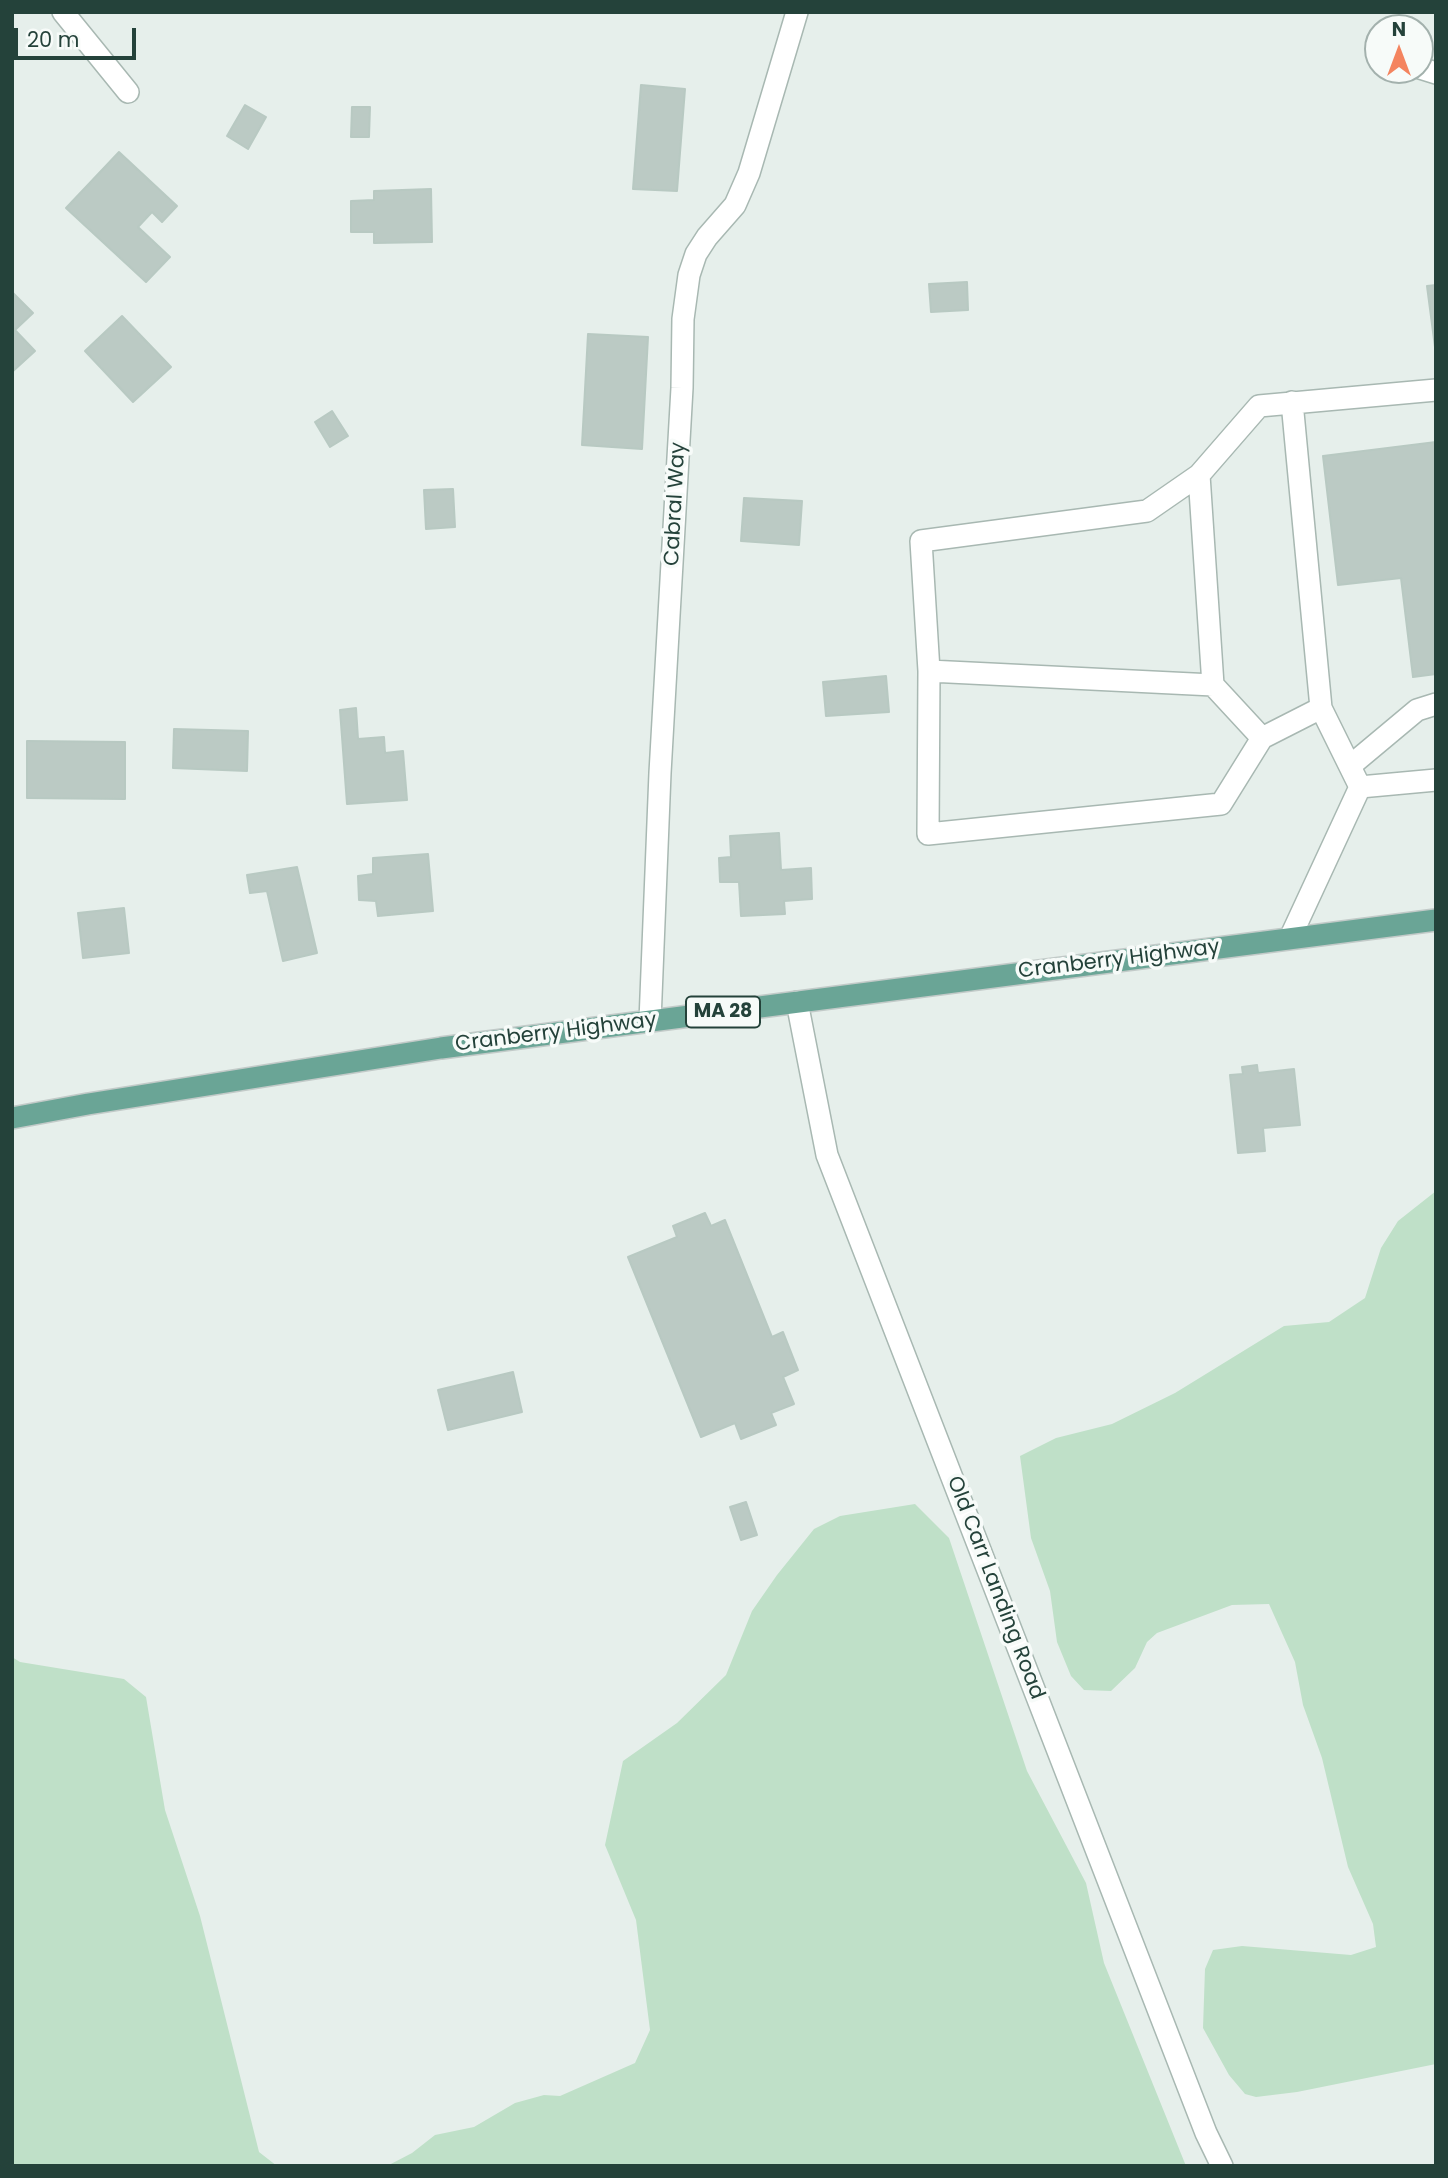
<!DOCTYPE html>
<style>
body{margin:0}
#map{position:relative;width:1448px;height:2178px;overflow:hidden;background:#e6efeb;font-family:Poppins,sans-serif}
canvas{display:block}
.frame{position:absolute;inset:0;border:14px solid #24423a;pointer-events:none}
.north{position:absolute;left:1364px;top:14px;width:70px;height:70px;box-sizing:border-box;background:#f7fbf9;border:2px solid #a3b1ad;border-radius:50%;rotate:0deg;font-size:19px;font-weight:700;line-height:28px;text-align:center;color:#24423a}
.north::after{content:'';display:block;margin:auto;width:24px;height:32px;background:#f4845f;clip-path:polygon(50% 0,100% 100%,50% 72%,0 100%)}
.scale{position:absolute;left:14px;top:28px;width:122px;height:32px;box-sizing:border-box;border:4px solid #24423a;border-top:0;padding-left:9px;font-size:21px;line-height:24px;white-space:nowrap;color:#24423a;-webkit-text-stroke:5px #f7fbf9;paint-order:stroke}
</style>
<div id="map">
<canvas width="1448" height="2178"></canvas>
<div class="frame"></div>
<div class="north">N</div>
<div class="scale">20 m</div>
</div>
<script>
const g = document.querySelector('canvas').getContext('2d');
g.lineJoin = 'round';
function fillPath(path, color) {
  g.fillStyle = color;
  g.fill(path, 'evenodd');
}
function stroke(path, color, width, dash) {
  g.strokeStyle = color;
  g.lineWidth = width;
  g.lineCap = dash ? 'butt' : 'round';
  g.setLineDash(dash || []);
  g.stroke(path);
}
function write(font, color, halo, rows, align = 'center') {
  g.font = font + ' Poppins,sans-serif';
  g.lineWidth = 7;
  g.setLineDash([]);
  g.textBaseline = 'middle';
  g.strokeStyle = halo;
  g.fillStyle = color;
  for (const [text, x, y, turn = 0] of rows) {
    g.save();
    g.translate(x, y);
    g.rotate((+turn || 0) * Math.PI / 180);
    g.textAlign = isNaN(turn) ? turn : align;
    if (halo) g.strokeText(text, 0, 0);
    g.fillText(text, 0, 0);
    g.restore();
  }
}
const green = new Path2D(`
 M 1436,1191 L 1436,2064 L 1297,2092 L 1256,2097 L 1245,2094 L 1229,2075 L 1203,2028 L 1205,1969 L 1213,1950 L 1242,1946 L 1351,1955 L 1376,1947 L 1373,1924 L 1348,1867 L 1322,1758 L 1303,1705 L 1295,1662 L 1269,1604 L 1232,1605 L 1157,1633 L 1147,1642 L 1135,1668 L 1111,1691 L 1084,1690 L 1071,1676 L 1057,1642 L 1050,1591 L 1031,1538 L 1020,1456 L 1056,1438 L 1112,1424 L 1175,1393 L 1284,1326 L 1329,1322 L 1365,1298 L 1381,1248 L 1398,1221 Z
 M 915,1504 L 949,1538 L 1027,1771 L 1086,1883 L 1104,1963 L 1186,2166 L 387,2166 L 412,2153 L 435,2135 L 474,2127 L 515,2103 L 544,2095 L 560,2096 L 635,2063 L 650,2030 L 636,1920 L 605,1845 L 623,1761 L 677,1723 L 726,1675 L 752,1611 L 777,1575 L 814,1529 L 840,1516 Z
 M 12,1657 L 20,1662 L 124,1679 L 146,1697 L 165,1810 L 200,1916 L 259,2152 L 277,2166 L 12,2166 Z`);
const building = new Path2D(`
 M 641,85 L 685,89 L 677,191 L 633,189 Z
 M 245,105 L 266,117 L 248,149 L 227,136 Z
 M 352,107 L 370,107 L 369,137 L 351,137 Z
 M 119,152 L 177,206 L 162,222 L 152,212 L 138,227 L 170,257 L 146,282 L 66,208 Z
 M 431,189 L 432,242 L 374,243 L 374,232 L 351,232 L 351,201 L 374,200 L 374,191 Z
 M 967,282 L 968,310 L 931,312 L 929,284 Z
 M 1436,285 L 1436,347 L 1435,347 L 1427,286 Z
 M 12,292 L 33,313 L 15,330 L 35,351 L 12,372 Z
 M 122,316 L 171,367 L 133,402 L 85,351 Z
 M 588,334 L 648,337 L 642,449 L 582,445 Z
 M 332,411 L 348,436 L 330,447 L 315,422 Z
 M 1436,442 L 1436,674 L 1413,677 L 1401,578 L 1338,585 L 1323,456 Z
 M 453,489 L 455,527 L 426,529 L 424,490 Z
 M 744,498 L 802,501 L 799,545 L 741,541 Z
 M 886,676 L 889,712 L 826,716 L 823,682 Z
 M 356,708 L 358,739 L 384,737 L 385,753 L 403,751 L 407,800 L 347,804 L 340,710 Z
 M 174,729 L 248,731 L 247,771 L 173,768 Z
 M 27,741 L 125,742 L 125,799 L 27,798 Z
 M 779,833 L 781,870 L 811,868 L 812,899 L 784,901 L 785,914 L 741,916 L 739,882 L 720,882 L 719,858 L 731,857 L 730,836 Z
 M 428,854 L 433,911 L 378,916 L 376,901 L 359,900 L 358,876 L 373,874 L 373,858 Z
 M 297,867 L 317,953 L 283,961 L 267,891 L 250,893 L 247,875 Z
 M 124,908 L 129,953 L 83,958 L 78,913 Z
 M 1257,1065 L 1258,1073 L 1294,1069 L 1300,1125 L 1263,1128 L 1265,1151 L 1238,1153 L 1230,1075 L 1243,1074 L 1242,1067 Z
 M 705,1213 L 711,1226 L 725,1220 L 772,1337 L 783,1332 L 798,1370 L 783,1377 L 794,1404 L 771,1413 L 776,1425 L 741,1439 L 735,1423 L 701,1437 L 628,1257 L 677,1237 L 673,1226 Z
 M 513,1372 L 522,1412 L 448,1430 L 438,1390 Z
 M 746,1502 L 757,1535 L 741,1540 L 730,1507 Z`);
const minor = new Path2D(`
 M 63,12 L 128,92
 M 1420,68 L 1436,73
 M 1292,402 L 1321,708
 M 1199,475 L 1213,685 L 929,671 L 921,541 L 1147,511 L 1199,475 L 1259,406 L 1436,390
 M 929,671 L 928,834 L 1221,804 L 1262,738 L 1213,685
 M 1262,738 L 1321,708 L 1360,787
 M 1350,766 L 1417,710 L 1436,704
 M 1290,938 L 1360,787 L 1436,780
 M 797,1002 L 827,1155 L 1206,2133 L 1222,2166
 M 650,1021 L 660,773 L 682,388 L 683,319 L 689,275 L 696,254 L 707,237 L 735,205 L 749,173 L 797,12`);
const major = new Path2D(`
 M 12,1118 L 88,1104 L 441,1048 L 1436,920`);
const shields = [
 [723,1012,74]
];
const shieldNames = [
 ["MA 28",723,1012]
];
const streetNames = [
 ["Cabral Way",676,504,-87],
 ["Cranberry Highway",1119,960,-7],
 ["Cranberry Highway",556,1033,-7],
 ["Old Carr Landing Road",995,1588,69]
];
fillPath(green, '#bfe0c8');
fillPath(building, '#bbcac4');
stroke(building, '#b8c9c2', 2);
stroke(minor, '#a8b8b2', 24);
stroke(major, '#c2cac8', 24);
stroke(minor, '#fff', 21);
stroke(major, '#6aa596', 21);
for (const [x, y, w] of shields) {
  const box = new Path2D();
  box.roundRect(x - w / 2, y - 15.5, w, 31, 5);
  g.fillStyle = '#f7fbf9';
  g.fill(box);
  stroke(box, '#24423a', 2);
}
write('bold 19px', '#24423a', null, shieldNames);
write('21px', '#24423a', '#f7fbf9', streetNames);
</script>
